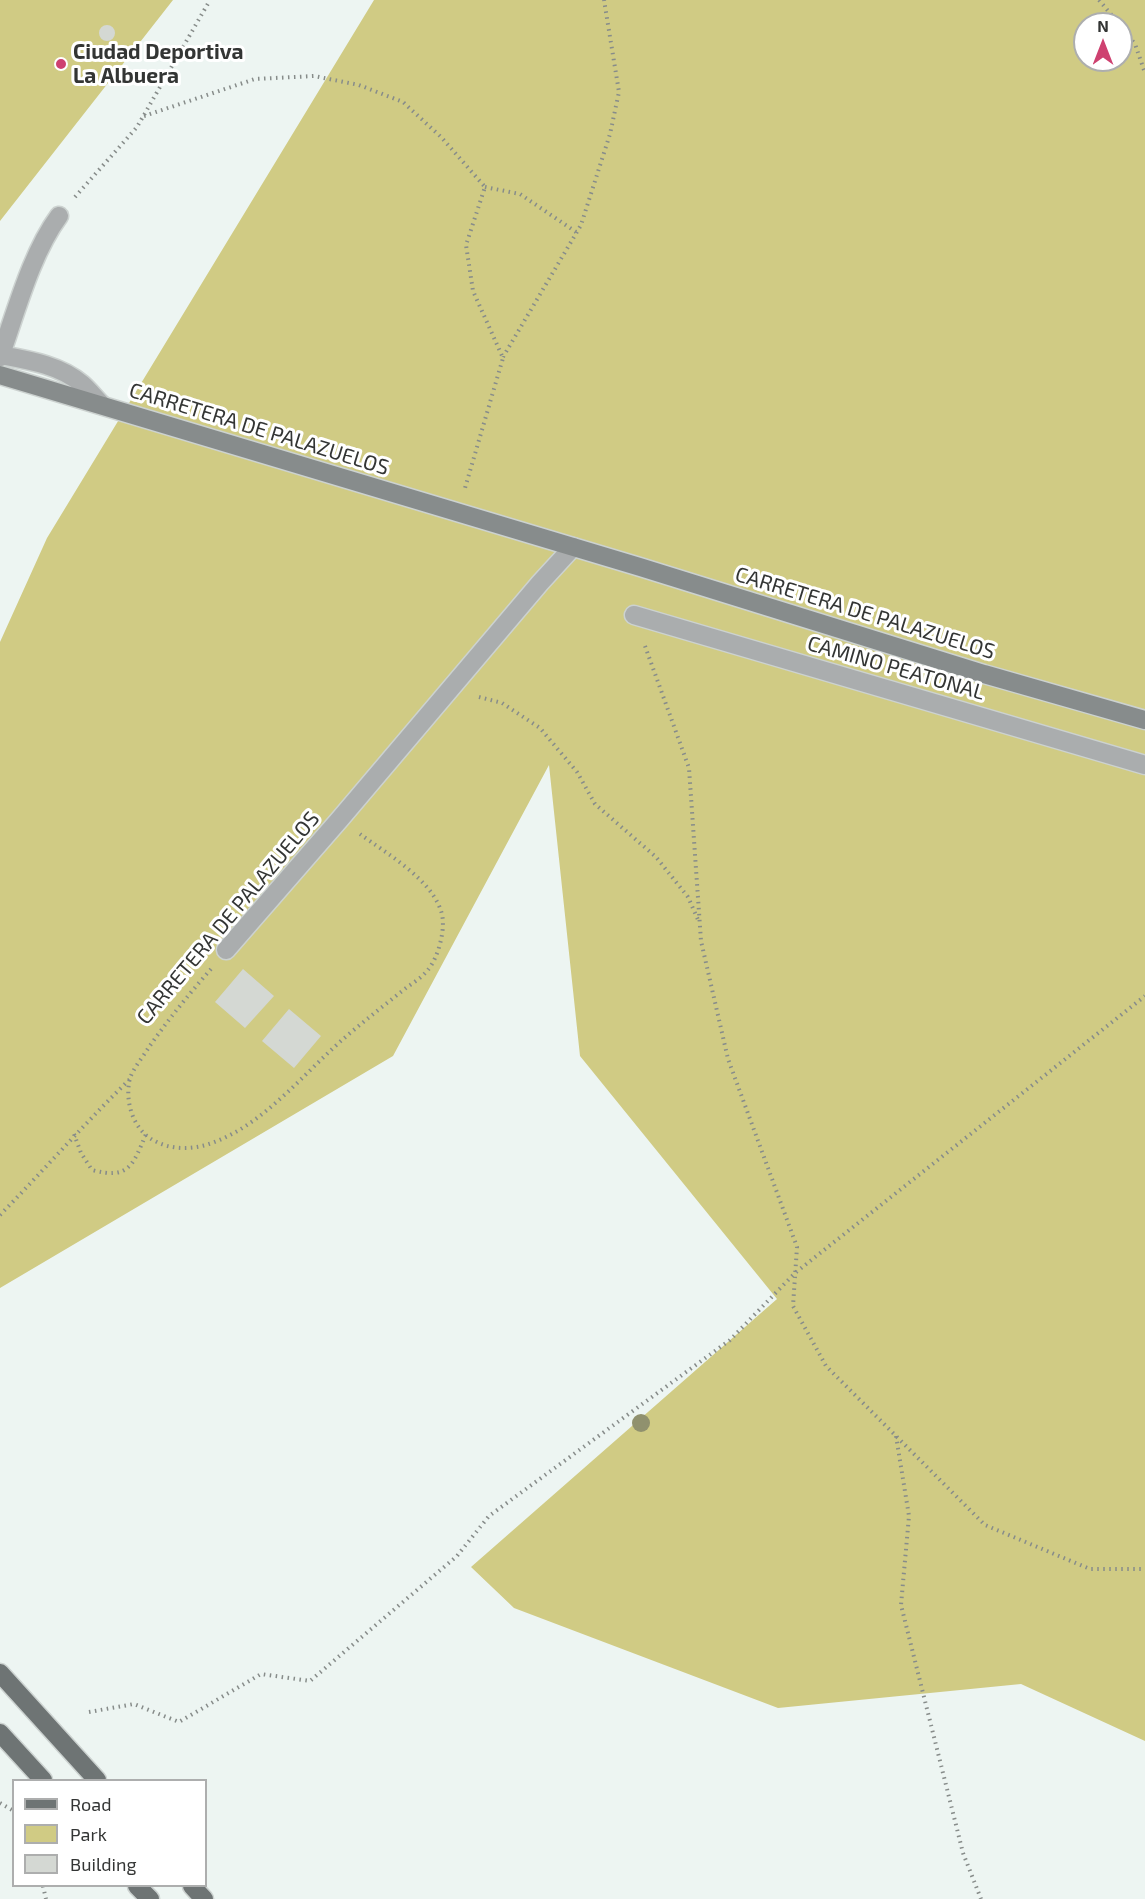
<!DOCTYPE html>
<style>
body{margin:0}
#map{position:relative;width:1145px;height:1899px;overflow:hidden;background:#edf5f2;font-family:"Exo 2",sans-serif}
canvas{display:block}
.legend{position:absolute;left:12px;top:1779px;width:195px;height:108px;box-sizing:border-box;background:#fff;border:2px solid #adaeae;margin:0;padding:8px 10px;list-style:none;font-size:18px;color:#333534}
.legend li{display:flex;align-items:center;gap:12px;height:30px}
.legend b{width:30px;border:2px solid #adaeae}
.north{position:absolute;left:1073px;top:12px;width:60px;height:60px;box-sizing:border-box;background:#fff;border:2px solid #adaeae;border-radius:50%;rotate:0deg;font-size:16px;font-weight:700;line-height:24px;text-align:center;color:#333534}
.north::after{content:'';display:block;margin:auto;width:21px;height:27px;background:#ce4170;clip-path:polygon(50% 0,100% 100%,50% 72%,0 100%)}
</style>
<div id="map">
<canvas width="1145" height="1899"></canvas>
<ul class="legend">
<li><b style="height:8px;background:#6e7474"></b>Road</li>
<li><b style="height:16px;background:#d0cb84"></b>Park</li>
<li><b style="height:16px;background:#d4d8d3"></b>Building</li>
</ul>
<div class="north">N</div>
</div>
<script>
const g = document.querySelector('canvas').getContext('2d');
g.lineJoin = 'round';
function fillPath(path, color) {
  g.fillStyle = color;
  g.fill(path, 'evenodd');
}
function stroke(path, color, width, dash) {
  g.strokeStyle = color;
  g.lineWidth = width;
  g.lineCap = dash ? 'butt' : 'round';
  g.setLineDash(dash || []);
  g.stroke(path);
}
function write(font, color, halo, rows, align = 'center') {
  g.font = font + ' "Exo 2",sans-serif';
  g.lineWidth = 6;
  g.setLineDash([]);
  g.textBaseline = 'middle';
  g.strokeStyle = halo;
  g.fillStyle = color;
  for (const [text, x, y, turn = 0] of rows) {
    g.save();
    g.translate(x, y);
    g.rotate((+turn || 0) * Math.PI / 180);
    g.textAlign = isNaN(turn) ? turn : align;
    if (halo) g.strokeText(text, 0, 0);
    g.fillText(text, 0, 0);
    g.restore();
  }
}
const green = new Path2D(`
 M 0,0 L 173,0 L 0,221 Z
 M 374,0 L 1145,0 L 1145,1741 L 1021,1684 L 778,1708 L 514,1608 L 471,1567 L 777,1299 L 580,1056 L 549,765 L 393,1056 L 0,1288 L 0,642 L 47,538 ZM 1085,24 L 1121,24 L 1121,60 L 1085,60 Z`);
const building = new Path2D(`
 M99 33a8 8 0 1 1 16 0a8 8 0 1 1-16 0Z
 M 243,969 L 274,996 L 245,1028 L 215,1002 Z
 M 289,1009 L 321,1036 L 294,1068 L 262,1041 Z`);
const path = new Path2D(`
 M 1099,0 L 1119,24
 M 1121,27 L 1135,44 L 1145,73
 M 144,116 L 255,79 L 314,76 L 359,85 L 403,102 L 441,137 L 485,187 L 466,245 L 473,291 L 503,358 L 465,488
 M 485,187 L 520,194 L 576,232
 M 75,197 L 137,127 L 210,0
 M 503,357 L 581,225 L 610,134 L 619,92 L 604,0
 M 645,646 L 689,768 L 701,941 L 728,1059 L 797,1247 L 793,1306 L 826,1366 L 985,1525 L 1090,1569 L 1145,1569
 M 479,697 L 502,703 L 540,728 L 577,772 L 595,804 L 656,857 L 688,897 L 699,922
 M 211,969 C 189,994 168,1020 149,1047 C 143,1057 134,1067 130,1078 C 125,1098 131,1123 147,1136 C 165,1150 190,1151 212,1143 C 267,1123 305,1071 349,1034 C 368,1018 387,1003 406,988 C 413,983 421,978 427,971 C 438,959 447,927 441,911 C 431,879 386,853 360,834
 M 74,1134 L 81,1153 L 92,1170 C 129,1180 133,1165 146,1134
 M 0,1215 C 44,1170 85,1123 130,1079
 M 896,1436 L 909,1516 L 901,1605 L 963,1853 L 981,1899
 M 89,1712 L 134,1704 L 179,1722 L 261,1674 L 310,1681 L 457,1556 L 489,1516 L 730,1340 L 795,1273 L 1145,996
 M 0,1803 L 14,1811
 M 43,1886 L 46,1899`);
const street = new Path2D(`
 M 1,355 C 28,360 60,365 82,384 C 89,390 95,398 102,405
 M 0,357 C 16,312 31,254 59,216
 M 634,615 L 1145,765
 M 226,950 L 340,819 L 540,583 L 573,547`);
const secondary = new Path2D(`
 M 0,375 L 640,567 L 984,674 L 1145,720`);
const primary = new Path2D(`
 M 0,1673 L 97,1780
 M 0,1733 L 43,1780
 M 137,1886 L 150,1899
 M 192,1886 L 204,1899`);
const trees = [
 [641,1423]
];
const markers = [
 [61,64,6,"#ce4170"]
];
const poiNames = [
 ["Ciudad Deportiva",73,52],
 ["La Albuera",73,76]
];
const streetNames = [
 ["CARRETERA DE PALAZUELOS",259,429,17],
 ["CARRETERA DE PALAZUELOS",865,613,17],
 ["CAMINO PEATONAL",896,668,16],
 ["CARRETERA DE PALAZUELOS",228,918,-50]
];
fillPath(green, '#d0cb84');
fillPath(building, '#d4d8d3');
stroke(street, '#ccd2d0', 21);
stroke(secondary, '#ccd2d0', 21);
stroke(primary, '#ccd2d0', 21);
stroke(path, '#878c8a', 4, [1.5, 4.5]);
stroke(street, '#aaadae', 18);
stroke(secondary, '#878c8c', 18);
stroke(primary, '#6e7474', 18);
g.fillStyle = '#90916e';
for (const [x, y] of trees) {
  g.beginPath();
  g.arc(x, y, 9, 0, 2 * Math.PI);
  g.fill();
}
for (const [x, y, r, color] of markers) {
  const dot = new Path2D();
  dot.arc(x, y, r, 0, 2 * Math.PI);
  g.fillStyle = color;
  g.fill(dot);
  stroke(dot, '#fff', 2);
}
write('bold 21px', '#333534', '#fff', poiNames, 'left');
write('21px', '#333534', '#fff', streetNames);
</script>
